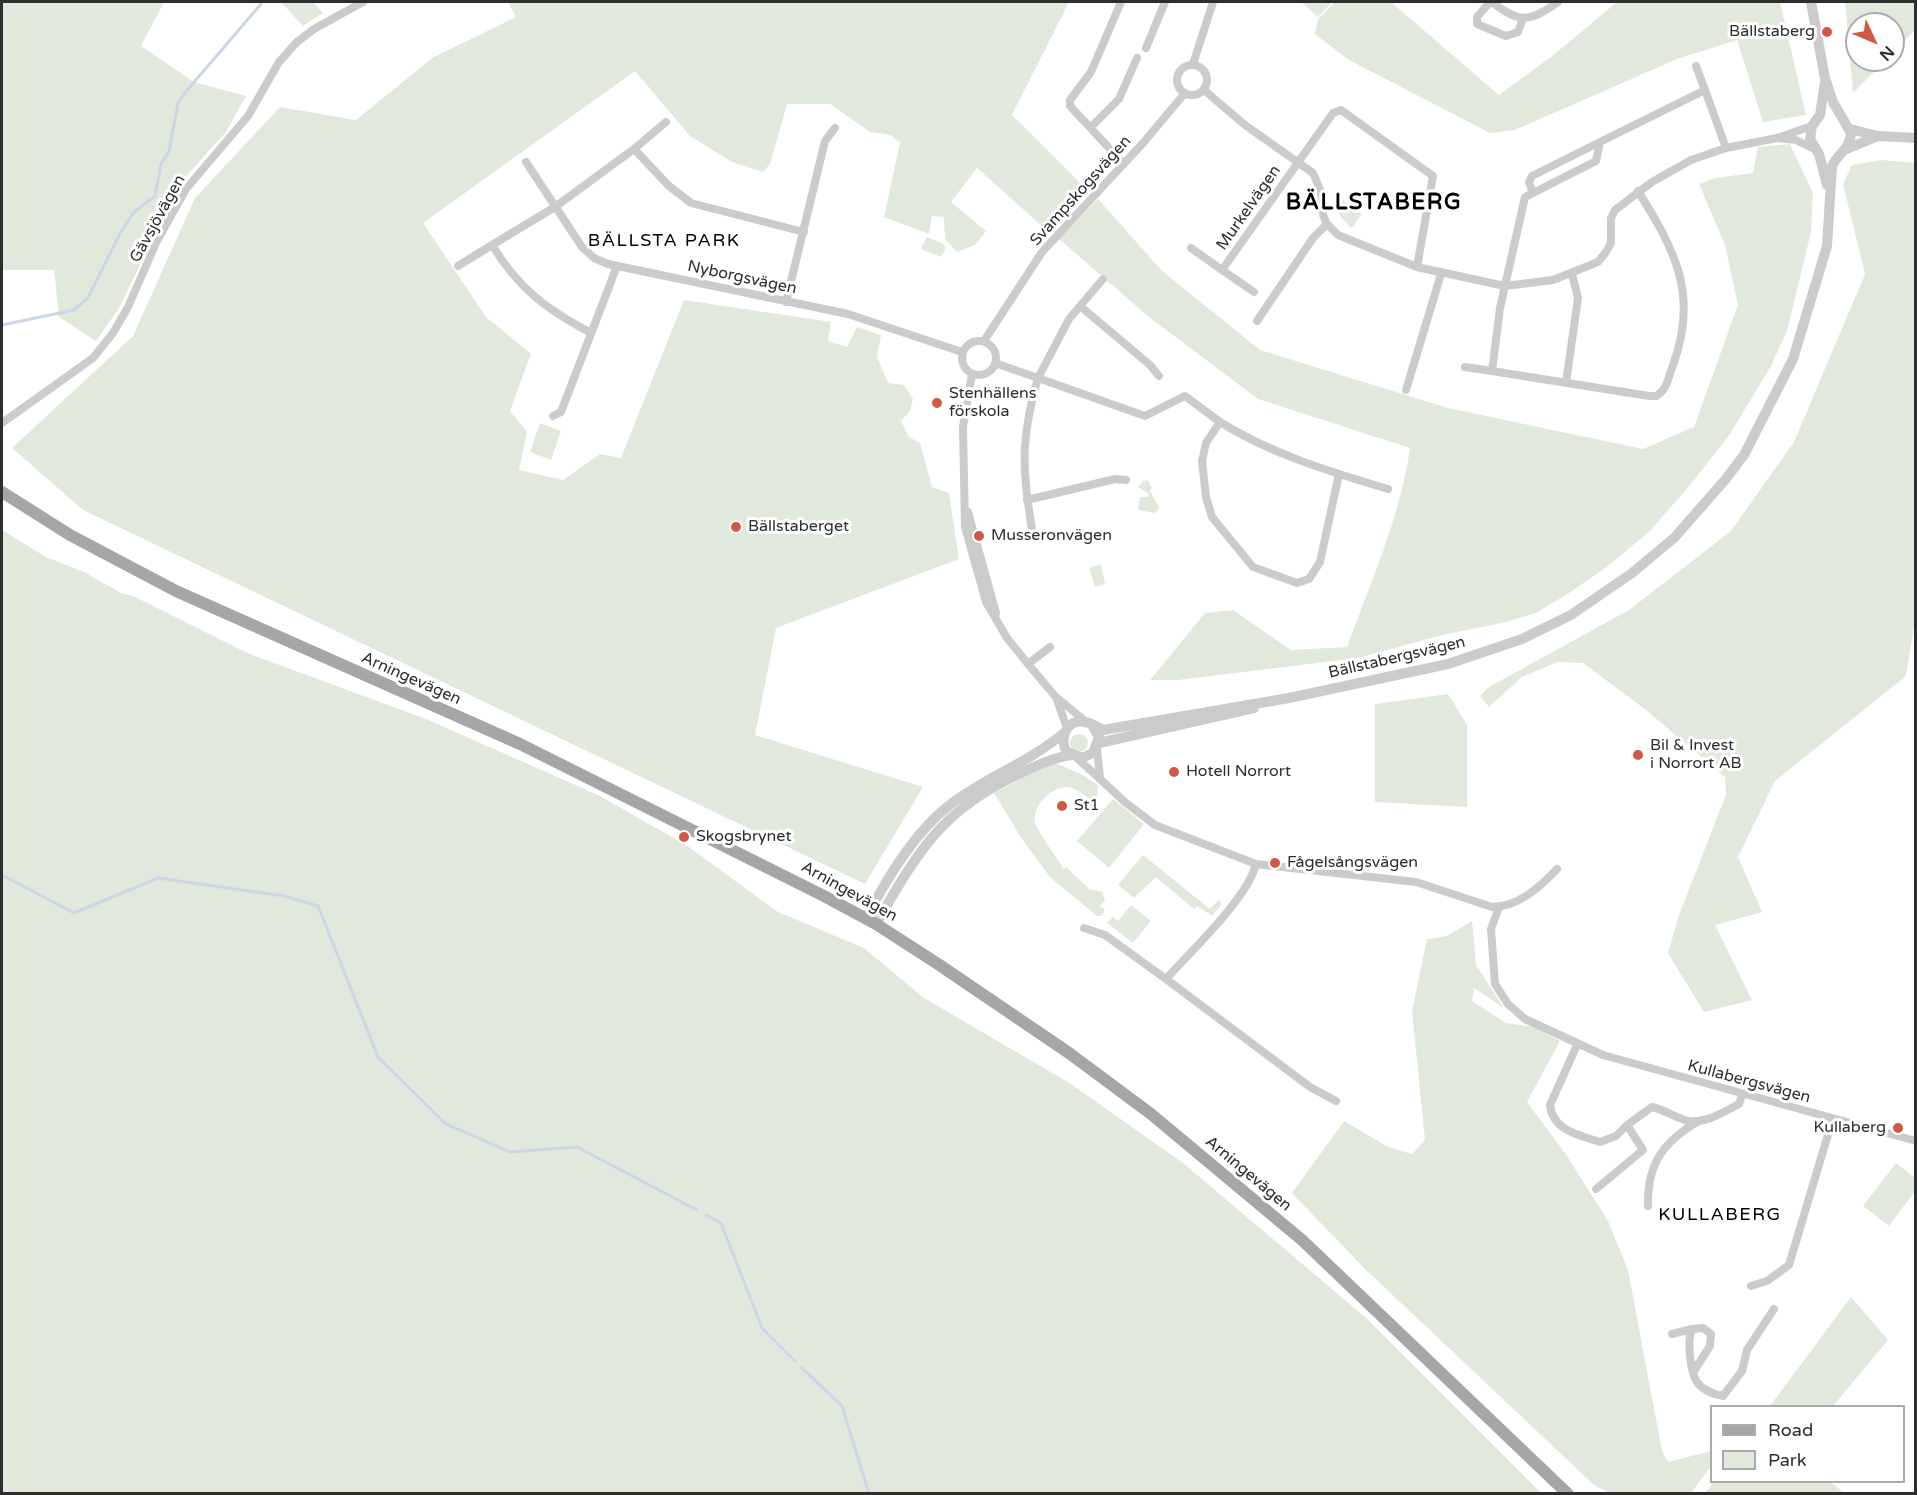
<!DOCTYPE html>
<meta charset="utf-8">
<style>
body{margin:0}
#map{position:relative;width:1917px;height:1495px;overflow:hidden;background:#fff;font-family:"Varela Round",sans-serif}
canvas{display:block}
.frame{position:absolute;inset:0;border:3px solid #2e2e2e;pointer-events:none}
.legend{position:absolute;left:1710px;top:1405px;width:195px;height:78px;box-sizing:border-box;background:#fff;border:2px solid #ababab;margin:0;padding:8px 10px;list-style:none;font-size:18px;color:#2e2e2e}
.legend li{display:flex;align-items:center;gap:12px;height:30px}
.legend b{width:30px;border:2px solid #ababab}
.north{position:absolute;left:1845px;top:12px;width:60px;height:60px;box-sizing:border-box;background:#fff;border:2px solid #ababab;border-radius:50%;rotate:134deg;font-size:16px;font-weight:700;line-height:24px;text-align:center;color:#2e2e2e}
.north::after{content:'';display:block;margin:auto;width:21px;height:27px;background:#cf5945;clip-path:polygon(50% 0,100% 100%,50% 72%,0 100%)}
</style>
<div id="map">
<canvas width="1917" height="1495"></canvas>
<div class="frame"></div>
<ul class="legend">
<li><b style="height:8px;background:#a6a6a6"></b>Road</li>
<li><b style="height:16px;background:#e1e9dd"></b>Park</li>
</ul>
<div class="north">N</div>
</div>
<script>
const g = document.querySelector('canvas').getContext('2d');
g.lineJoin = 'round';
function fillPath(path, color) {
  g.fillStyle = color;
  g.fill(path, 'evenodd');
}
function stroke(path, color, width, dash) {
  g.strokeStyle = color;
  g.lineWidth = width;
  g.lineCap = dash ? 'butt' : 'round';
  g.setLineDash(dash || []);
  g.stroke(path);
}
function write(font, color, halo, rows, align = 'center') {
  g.font = font + ' "Varela Round",sans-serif';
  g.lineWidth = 6;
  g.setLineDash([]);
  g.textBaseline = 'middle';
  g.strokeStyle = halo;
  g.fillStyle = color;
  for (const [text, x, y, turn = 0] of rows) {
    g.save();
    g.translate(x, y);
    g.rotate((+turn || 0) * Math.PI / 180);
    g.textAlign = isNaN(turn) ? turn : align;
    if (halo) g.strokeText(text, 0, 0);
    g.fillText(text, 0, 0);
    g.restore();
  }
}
const green = new Path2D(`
 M 2,2 L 164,2 L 141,46 L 194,82 L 246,96 L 226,132 L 180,183 L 119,308 L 96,341 L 59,317 L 54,270 L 2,270 Z
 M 281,2 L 313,2 L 323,13 L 303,26 Z
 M 508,2 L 1069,2 L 1012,115 L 1082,185 L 1043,227 L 977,168 L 951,202 L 986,231 L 975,245 L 957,252 L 945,239 L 944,217 L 932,216 L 929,234 L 884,217 L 900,143 L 891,135 L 870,132 L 830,104 L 787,104 L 770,164 L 763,172 L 732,162 L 690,136 L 635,71 L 423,223 L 486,317 L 531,354 L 510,411 L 527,432 L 519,470 L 563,480 L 600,454 L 621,458 L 684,300 L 831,322 L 828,341 L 847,347 L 857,327 L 881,335 L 877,357 L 888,383 L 904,385 L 913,399 L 910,411 L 901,421 L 909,437 L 920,443 L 932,487 L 949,493 L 959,559 L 776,628 L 755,735 L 923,787 L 865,884 L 83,510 L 12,448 L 133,336 L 195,198 L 280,107 L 356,120 L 432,58 L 516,17 Z
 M 1301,2 L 1332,2 L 1318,17 Z
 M 1335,2 L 1391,2 L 1499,95 L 1551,57 L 1617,2 L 1780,2 L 1806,115 L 1763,122 L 1737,40 L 1677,59 L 1515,130 L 1490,133 L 1349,60 L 1315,34 L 1318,19 Z
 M 1845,2 L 1915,2 L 1915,30 L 1893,53 L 1893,24 L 1857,24 L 1857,60 L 1886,60 L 1853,93 Z
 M 1790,144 L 1813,193 L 1811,232 L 1787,331 L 1770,368 L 1730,434 L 1691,484 L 1650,531 L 1604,569 L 1569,593 L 1536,613 L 1506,622 L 1442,635 L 1358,658 L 1178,680 L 1150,680 L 1205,613 L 1233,610 L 1291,650 L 1347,647 C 1371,582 1400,517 1410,448 L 1258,399 L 1149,317 L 1059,239 L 1098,199 L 1162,271 L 1260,350 L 1448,408 L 1643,449 L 1694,427 L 1738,305 L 1725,245 L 1699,184 L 1715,178 L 1753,173 L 1758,147 Z
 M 1881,160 L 1916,163 L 1916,614 L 1906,676 L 1775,781 L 1738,857 L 1762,912 L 1715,925 L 1752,1000 L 1704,1012 L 1668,953 L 1679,915 L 1726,795 L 1725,777 L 1646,710 L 1583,663 L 1557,662 L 1522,677 L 1489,707 L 1480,696 L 1489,687 L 1629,610 L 1731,531 L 1794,442 L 1865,274 L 1843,184 L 1852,165 Z
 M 1333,193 L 1362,214 L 1352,228 C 1339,218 1335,209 1333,193 Z
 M 927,237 L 943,244 L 946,248 L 941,257 L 921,249 Z
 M 540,423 L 561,431 L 551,460 L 530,452 Z
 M 1148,480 L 1152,488 L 1150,491 L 1159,507 L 1156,513 L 1138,510 L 1140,497 L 1148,497 L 1148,493 L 1138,487 L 1143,481 Z
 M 2,530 L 46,557 L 84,572 L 121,593 L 133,596 L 247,653 L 426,719 L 598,795 L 686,845 L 778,912 L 864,948 L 924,998 L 1071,1084 L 1183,1163 L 1365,1317 L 1541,1493 L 2,1493 Z
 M 1101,564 L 1105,584 L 1095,587 L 1089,568 Z
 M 1448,694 L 1467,725 L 1467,807 L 1375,802 L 1375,704 Z
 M1070 743a9 9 0 1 1 18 0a9 9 0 1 1-18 0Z
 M 1058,764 L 1081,774 L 1098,785 L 1097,797 L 1091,800 C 1084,795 1075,787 1066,787 C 1050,788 1032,806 1035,823 C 1037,830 1061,864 1064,869 L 1066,867 L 1089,889 L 1102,892 L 1105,900 L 1100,906 L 1105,910 L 1102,916 L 1097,916 L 1050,877 L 1022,839 L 994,793 L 1048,765 Z
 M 1113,799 L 1144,824 L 1109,868 L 1077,841 Z
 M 1143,855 L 1210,909 L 1218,900 L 1222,904 L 1212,916 L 1197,906 L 1194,909 L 1156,877 L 1134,898 L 1118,885 Z
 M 1131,905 L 1151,921 L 1133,943 L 1107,923 L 1113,917 L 1118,921 Z
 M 1472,921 L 1476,965 L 1504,1008 L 1474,988 L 1472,1001 L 1506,1023 L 1534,1027 L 1560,1041 L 1527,1102 L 1567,1156 L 1608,1221 L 1628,1270 L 1662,1451 L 1668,1462 L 1711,1451 L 1711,1466 L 1691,1493 L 1609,1493 L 1594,1485 L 1364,1268 L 1292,1193 L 1344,1121 L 1388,1147 L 1412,1154 L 1425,1140 L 1412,1011 L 1427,939 L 1447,936 Z
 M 1896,1163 L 1915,1178 L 1915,1191 L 1889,1226 L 1863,1206 Z
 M 1851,1297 L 1888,1340 L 1833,1406 L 1770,1406 Z
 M 1714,1482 L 1831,1482 L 1844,1493 L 1705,1493 Z`);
const stream = new Path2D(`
 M 2,325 L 74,310 L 88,298 L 122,230 L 134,212 L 155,196 L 161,164 L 169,151 L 178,103 L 183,95 L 261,4
 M 2,875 L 74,913 L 158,878 L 284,896 L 318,906 L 378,1057 L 446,1124 L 510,1152 L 577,1147 L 697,1210
 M 706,1215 L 721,1223 L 762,1328 L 795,1361
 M 802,1368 L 842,1406 L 869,1494`);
const minor = new Path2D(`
 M 1121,2 L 1091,72 L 1070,100 L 1070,106 L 1123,163
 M 1490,2 L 1477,17 L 1477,24 L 1506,36 L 1518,32 L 1523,18
 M 1492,2 C 1520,24 1530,22 1558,2
 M 1146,48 L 1165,2
 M 1193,64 L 1213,2
 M1177 80a15 15 0 1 1 30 0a15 15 0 1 1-30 0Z
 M 1204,90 L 1245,125 L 1313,173 L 1321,192 L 1323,215 L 1327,224 L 1338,235 L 1417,267 L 1505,286 L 1553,280 L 1598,262 L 1606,252 L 1611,243 L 1611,218 L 1615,210 L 1652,182 L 1691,160 L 1726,148 L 1777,138 L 1812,126
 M 1705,90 L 1726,148
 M 1091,127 L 1119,99 L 1137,58
 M 1778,138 L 1796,140 L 1814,149
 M 1600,142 L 1705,90 L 1696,66
 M 634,149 L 666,122
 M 526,162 L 582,247 L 594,258 L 608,264 L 848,314 L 962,352
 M 1191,248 L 1222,270 L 1333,113 L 1341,110 L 1433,176 L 1417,267
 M 458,266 L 492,245
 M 1222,270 L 1254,292
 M 1103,279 L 1069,319 L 1038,378 L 1145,416 L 1185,396 L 1220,422 L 1206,443 L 1202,461 L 1206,497 L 1212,517 L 1253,567 L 1297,583 L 1309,579 L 1320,562 L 1339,474
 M 786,302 L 825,141 L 835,128
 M 1080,306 L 1150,365 L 1159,376
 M 1257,321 L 1313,238 L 1327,224
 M 591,333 C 546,309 519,289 492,245 L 555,207 L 634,149 L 669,186 L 691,203 L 804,232
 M962 358a17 17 0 1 1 34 0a17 17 0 1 1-34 0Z
 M 984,341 L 1042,252 L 1144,142 L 1185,93
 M 995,363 L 1038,378 C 1020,440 1022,472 1033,535
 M 1465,367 L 1492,371 L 1500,308 L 1525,197 L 1533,193 L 1596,161 L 1600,142 L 1532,176 L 1529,182 L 1533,193
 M 1492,371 L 1649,396 L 1656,396 C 1667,391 1669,375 1673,365 C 1699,295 1675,250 1638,191
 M 972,374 L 963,427 L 965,527 L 986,602 L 1007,638 L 1028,664 L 1055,696 L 1085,721
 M 1566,383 L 1578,298 L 1572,274
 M 1406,390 L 1441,274
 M 553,416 L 561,412 L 617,266
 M 1220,422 C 1271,454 1331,472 1388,489
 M 2,423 L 93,358 L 113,333 L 128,307 L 157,241 L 186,189 L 248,116 L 279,62 L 297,42 L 314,29 L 363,2
 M 1027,500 L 1115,479 L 1126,480
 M 968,512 L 996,613
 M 1028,664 L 1050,647
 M 1057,700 L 1067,728
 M 1097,749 L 1100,778
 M 1076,757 L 1126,803 L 1155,825 L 1256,864 L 1416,882 L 1492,907 C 1518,907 1540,887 1557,869
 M 1256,864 C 1248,898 1190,952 1166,979 L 1310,1087 L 1336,1101
 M 1499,907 L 1491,929 L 1495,984 L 1508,1004 L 1525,1019 L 1603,1055 L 1916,1141
 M 1084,928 L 1105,935 L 1166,979
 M 1577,1045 L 1550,1105 C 1553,1131 1579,1135 1600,1142 L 1616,1136 L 1627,1125
 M 1596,1189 L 1643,1150 L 1627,1125 L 1652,1107 C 1665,1110 1678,1119 1689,1121 C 1707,1123 1724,1112 1739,1104 L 1742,1095
 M 1648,1206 C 1647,1163 1664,1141 1699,1121
 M 1751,1286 L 1767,1281 L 1789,1265 L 1833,1118
 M 1672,1334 L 1692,1329
 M 1694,1371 L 1710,1346 L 1711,1334 L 1703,1328 L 1692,1329 C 1687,1340 1690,1372 1697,1382 C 1703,1391 1713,1394 1723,1396 L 1742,1371 L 1747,1350 L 1774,1309`);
const tertiary = new Path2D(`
 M 1825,82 L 1820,115 L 1812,126 L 1810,139 L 1819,154 L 1827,185
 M 1850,129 L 1878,136 L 1916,138
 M 1847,149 L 1878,136
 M 1092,725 L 1099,737 L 1093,753 L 1082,758 L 1066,751 C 1059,737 1068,718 1085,722 C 1091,723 1098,727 1103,730 L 1289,698 L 1448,664 L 1522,639 L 1571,615 L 1632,573 L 1674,538 L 1725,480 L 1744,455 L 1793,359 L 1827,246 L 1832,166 C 1838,153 1850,150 1851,133 L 1833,102 L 1825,78 L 1811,2
 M 1099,743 L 1254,708
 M 866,918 C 887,879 914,832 951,804 C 987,777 1029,762 1064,733
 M 876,924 C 917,853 941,810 1019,774 C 1036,766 1052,758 1071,755`);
const primary = new Path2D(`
 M 2,492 L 70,535 L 176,591 L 520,744 L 824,896 L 876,924 L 938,964 L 1069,1053 L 1151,1114 L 1302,1240 L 1568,1494`);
const markers = [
 [1827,32,6,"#cf5945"],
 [937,403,6,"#cf5945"],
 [736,527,6,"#cf5945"],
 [979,536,6,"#cf5945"],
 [1638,755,6,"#cf5945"],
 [1174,772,6,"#cf5945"],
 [1062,806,6,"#cf5945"],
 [684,837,6,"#cf5945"],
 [1275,863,6,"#cf5945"],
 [1898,1128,6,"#cf5945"]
];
const poiNames = [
 ["Bällstaberg",1815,32,"right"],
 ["Stenhällens",949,394],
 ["förskola",949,412],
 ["Bällstaberget",748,527],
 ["Musseronvägen",991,536],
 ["Bil & Invest",1650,746],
 ["i Norrort AB",1650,764],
 ["Hotell Norrort",1186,772],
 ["St1",1074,806],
 ["Skogsbrynet",696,837],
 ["Fågelsångsvägen",1287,863],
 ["Kullaberg",1886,1128,"right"]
];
const streetNames = [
 ["Svampskogsvägen",1081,191,-48],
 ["Murkelvägen",1249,208,-55],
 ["Gävsjövägen",158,219,-61],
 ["Nyborgsvägen",742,278,12],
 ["Bällstabergsvägen",1397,658,-13],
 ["Arningevägen",411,679,24],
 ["Arningevägen",849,892,29],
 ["Kullabergsvägen",1749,1082,15],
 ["Arningevägen",1248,1174,40]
];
const neighbourhoodNames = [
 ["BÄLLSTA PARK",664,241],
 ["KULLABERG",1720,1215]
];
const districtNames = [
 ["BÄLLSTABERG",1374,203]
];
fillPath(green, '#e1e9dd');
stroke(stream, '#cbd6e7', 3);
stroke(minor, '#cbcbcb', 8);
stroke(tertiary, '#cbcbcb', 10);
stroke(primary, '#a6a6a6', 12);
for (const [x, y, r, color] of markers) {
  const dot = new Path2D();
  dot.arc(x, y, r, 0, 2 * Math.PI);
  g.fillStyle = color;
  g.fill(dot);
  stroke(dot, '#fff', 2);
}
write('16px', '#2e2e2e', '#fff', poiNames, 'left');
write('16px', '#2e2e2e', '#fff', streetNames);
g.letterSpacing = '1.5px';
write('18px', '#000', '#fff', neighbourhoodNames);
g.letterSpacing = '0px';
g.letterSpacing = '1.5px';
write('bold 22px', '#000', '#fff', districtNames);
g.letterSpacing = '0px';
</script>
